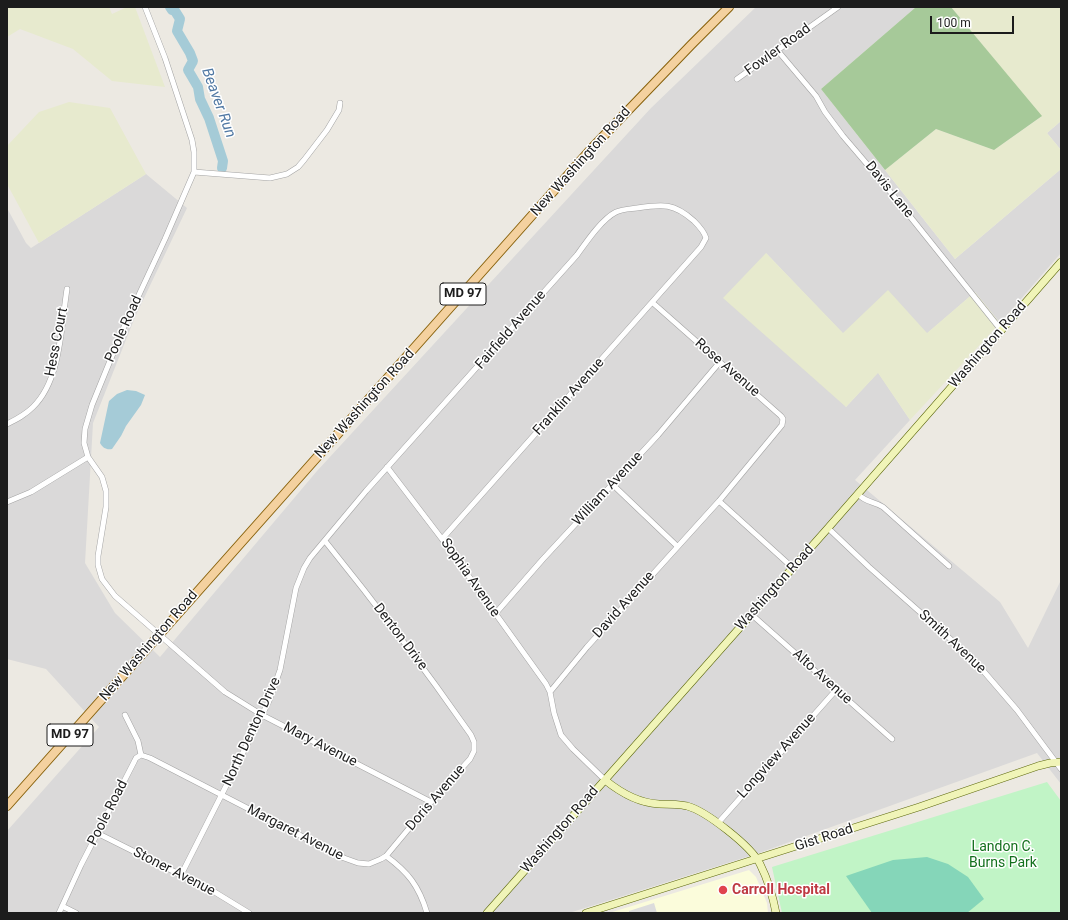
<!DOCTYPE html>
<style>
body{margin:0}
#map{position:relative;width:1068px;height:920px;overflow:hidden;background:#ece9e2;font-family:Roboto,sans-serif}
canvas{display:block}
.frame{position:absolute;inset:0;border:8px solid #1c1c1c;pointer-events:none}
.scale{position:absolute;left:930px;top:16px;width:84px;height:18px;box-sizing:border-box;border:2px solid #1c1c1c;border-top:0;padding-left:5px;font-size:12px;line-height:14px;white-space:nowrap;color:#1c1c1c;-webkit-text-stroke:3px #fff;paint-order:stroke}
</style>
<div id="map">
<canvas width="1068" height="920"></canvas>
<div class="frame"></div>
<div class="scale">100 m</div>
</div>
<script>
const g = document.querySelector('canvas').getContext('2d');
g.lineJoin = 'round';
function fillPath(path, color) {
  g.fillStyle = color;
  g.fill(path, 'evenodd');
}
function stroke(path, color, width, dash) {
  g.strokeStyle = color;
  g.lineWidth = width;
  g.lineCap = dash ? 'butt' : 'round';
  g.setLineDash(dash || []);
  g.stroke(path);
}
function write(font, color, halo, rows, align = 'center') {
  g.font = font + ' Roboto,sans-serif';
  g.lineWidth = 3;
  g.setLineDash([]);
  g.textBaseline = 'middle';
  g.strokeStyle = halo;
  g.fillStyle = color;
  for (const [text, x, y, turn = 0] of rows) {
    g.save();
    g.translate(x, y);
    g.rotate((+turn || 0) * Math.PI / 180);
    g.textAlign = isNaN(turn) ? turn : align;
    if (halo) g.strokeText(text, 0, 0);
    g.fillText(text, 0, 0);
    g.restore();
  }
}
const residential = new Path2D(`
 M 756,7 L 916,7 L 821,89 L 955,259 L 1061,169 L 1061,253 L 1000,323 L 975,292 L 927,334 L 843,334 L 766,253 L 846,407 L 878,372 L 910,420 L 855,480 L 1000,602 L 1028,648 L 1061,580 L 1061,784 L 1037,753 L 759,853 L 569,913 L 7,913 L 7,831 L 99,727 L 46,669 L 7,659 L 7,208 L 26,243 L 31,248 L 146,174 L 187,208 L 135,317 L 93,423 L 85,563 L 115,613 L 160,657 L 317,471 L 651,108 Z
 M 1061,121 L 1061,150 L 1047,133 Z`);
const education = new Path2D(`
 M 749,870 L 756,877 L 767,903 L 768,913 L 609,913 Z`);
const farmland = new Path2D(`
 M 7,7 L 109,7 L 112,14 L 127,7 L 135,7 L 165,87 L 112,81 L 73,49 L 20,29 L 7,37 Z
 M 951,7 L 1061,7 L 1061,121 L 1047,133 L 1061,150 L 1061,169 L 955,259 L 885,170 L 936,129 L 994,150 L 1041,117 Z
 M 69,102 L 110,108 L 146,174 L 39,243 L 7,184 L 7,146 L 39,112 Z
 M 766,253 L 843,333 L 888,290 L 927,333 L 975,292 L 1000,323 L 910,420 L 878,373 L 846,407 L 723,298 Z`);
const forest = new Path2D(`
 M 916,7 L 951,7 L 1042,116 L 994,150 L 936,129 L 885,170 L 821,89 Z`);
const park = new Path2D(`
 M 1047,782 L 1061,801 L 1061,913 L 782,913 L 772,867 Z`);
const pitch = new Path2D(`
 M 927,857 L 948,864 L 968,877 L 984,899 L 967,913 L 872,913 L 846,876 L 893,860 Z`);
const parking = new Path2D(`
 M 654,903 L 657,913 L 629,913 L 629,911 Z`);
const water = new Path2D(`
 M 127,390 L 136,391 L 145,395 L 141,405 L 126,426 L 121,436 L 112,449 C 106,450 103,448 100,443 L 109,401 L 117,394 Z`);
const river = new Path2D(`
 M 170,7 L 172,10 L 175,11 L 180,19 L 177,31 L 190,53 L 193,61 L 188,70 L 198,87 L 200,99 L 209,118 L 223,161 L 222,168`);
const street = new Path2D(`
 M 145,7 L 165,58 L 192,140 L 194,152 L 194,172 L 165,239 L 123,329 L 92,405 L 85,429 L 84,443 L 88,457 L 102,477 L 106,491 L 106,507 L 98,556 L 98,565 L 102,579 L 115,596 L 225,692 L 262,715 L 431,802
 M 778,51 L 816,96 L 825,112 L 843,136 L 884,184 L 1001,330
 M 737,79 L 838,7
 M 194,172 L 270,178 L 287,174 L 298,167 L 304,160 L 327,130 L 339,110 L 340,103
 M 7,424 C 17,419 25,415 33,407 C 61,380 61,326 67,289
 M 387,467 L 442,539 L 546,684 L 550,692 L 554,713 L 561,735 L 573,749 L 605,780
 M 612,484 L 677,546
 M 858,494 C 866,503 874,501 883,507 L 949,566
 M 719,501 L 793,568
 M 7,502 L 31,492 L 88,457
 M 828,528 L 869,567 L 973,659 L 1017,710 L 1061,769
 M 495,614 L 543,559 L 658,435 L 719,363
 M 751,614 L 892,739
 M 550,692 L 587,647 L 719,501 L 782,425 L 783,419 L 781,416 L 653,303
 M 125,715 L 138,741 L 141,755
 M 141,755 L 150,758 L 344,858 L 358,863 L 369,864 L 381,859 L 386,856 L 431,802 L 470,759 L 474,751 L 474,742 L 471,735 C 425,669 376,604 325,541
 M 718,823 L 836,690
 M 97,833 L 213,891 L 249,913
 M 386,856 C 408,872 419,886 427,913
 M 181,875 L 269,701 L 280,670 L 296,588 L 304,568 L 310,558 L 366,491 L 577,255 C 587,241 602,219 616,212 C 623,209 630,209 637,208 C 663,204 674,203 694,221 C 699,226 704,231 706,238 L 701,247 L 442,539
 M 62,906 L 76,913
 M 59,913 L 81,865 L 134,762 L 136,758 L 141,755`);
const secondary = new Path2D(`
 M 605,780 C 621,793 638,803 659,804 C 669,804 678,804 687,806 C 706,811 751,846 760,864 C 767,878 773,897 776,913
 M 487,913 L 828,528 L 1061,262
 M 586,913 L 919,807 L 1038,766 L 1050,763 L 1061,762`);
const primary = new Path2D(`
 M 7,806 L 591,149 L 691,45 L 729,7`);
const markers = [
 [723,890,5,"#e0444e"]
];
const shields = [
 [463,294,46],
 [70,735,46]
];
const shieldNames = [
 ["MD 97",463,294],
 ["MD 97",70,735]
];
const streetNames = [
 ["Fowler Road",778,50,-36],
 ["New Washington Road",581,162,-48],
 ["Davis Lane",889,190,51],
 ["Poole Road",124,329,-66],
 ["Fairfield Avenue",511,330,-49],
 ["Hess Court",57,342,-79],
 ["Washington Road",988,345,-49],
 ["Rose Avenue",727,368,41],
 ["Franklin Avenue",569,397,-48],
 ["New Washington Road",365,404,-48],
 ["William Avenue",608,489,-47],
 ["Sophia Avenue",470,578,55],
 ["Washington Road",775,588,-48],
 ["David Avenue",624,605,-48],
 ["Denton Drive",400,637,53],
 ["Smith Avenue",952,642,43],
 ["New Washington Road",149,646,-49],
 ["Alto Avenue",822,677,42],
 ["North Denton Drive",252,732,-65],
 ["Mary Avenue",320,745,27],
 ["Longview Avenue",777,756,-48],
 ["Doris Avenue",436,798,-49],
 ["Poole Road",108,813,-63],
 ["Washington Road",560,830,-49],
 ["Margaret Avenue",295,833,27],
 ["Gist Road",824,838,-18],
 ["Stoner Avenue",174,872,27]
];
const parkNames = [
 ["Landon C.",1003,847],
 ["Burns Park",1003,863]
];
const healthNames = [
 ["Carroll Hospital",732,890]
];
const waterNames = [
 ["Beaver Run",218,103,70]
];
fillPath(residential, '#dad9d9');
fillPath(education, '#fbfcdb');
fillPath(farmland, '#e7eace');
fillPath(forest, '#a6c999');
fillPath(park, '#c1f4c6');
fillPath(pitch, '#85d6b9');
fillPath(parking, '#dcdcdc');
fillPath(water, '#a5cbd7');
stroke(river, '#a5cbd7', 10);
stroke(street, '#a3a3a3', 6);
stroke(secondary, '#5d690d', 8);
stroke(primary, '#88610b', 10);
stroke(street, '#fff', 5);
stroke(secondary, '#f0f4b8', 7);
stroke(primary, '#f4d19f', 8);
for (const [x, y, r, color] of markers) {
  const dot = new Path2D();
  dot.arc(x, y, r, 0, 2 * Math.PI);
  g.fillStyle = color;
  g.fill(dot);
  stroke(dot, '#fff', 1.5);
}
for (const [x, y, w] of shields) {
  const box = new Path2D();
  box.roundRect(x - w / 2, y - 11, w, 22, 3);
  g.fillStyle = '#fff';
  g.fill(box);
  stroke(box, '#1c1c1c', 1);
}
write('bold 13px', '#1c1c1c', null, shieldNames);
write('14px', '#1c1c1c', '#fff', streetNames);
write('14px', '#13701d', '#fff', parkNames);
write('bold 14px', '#be3a42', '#fff', healthNames, 'left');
write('italic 15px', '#5078a3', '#fff', waterNames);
</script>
